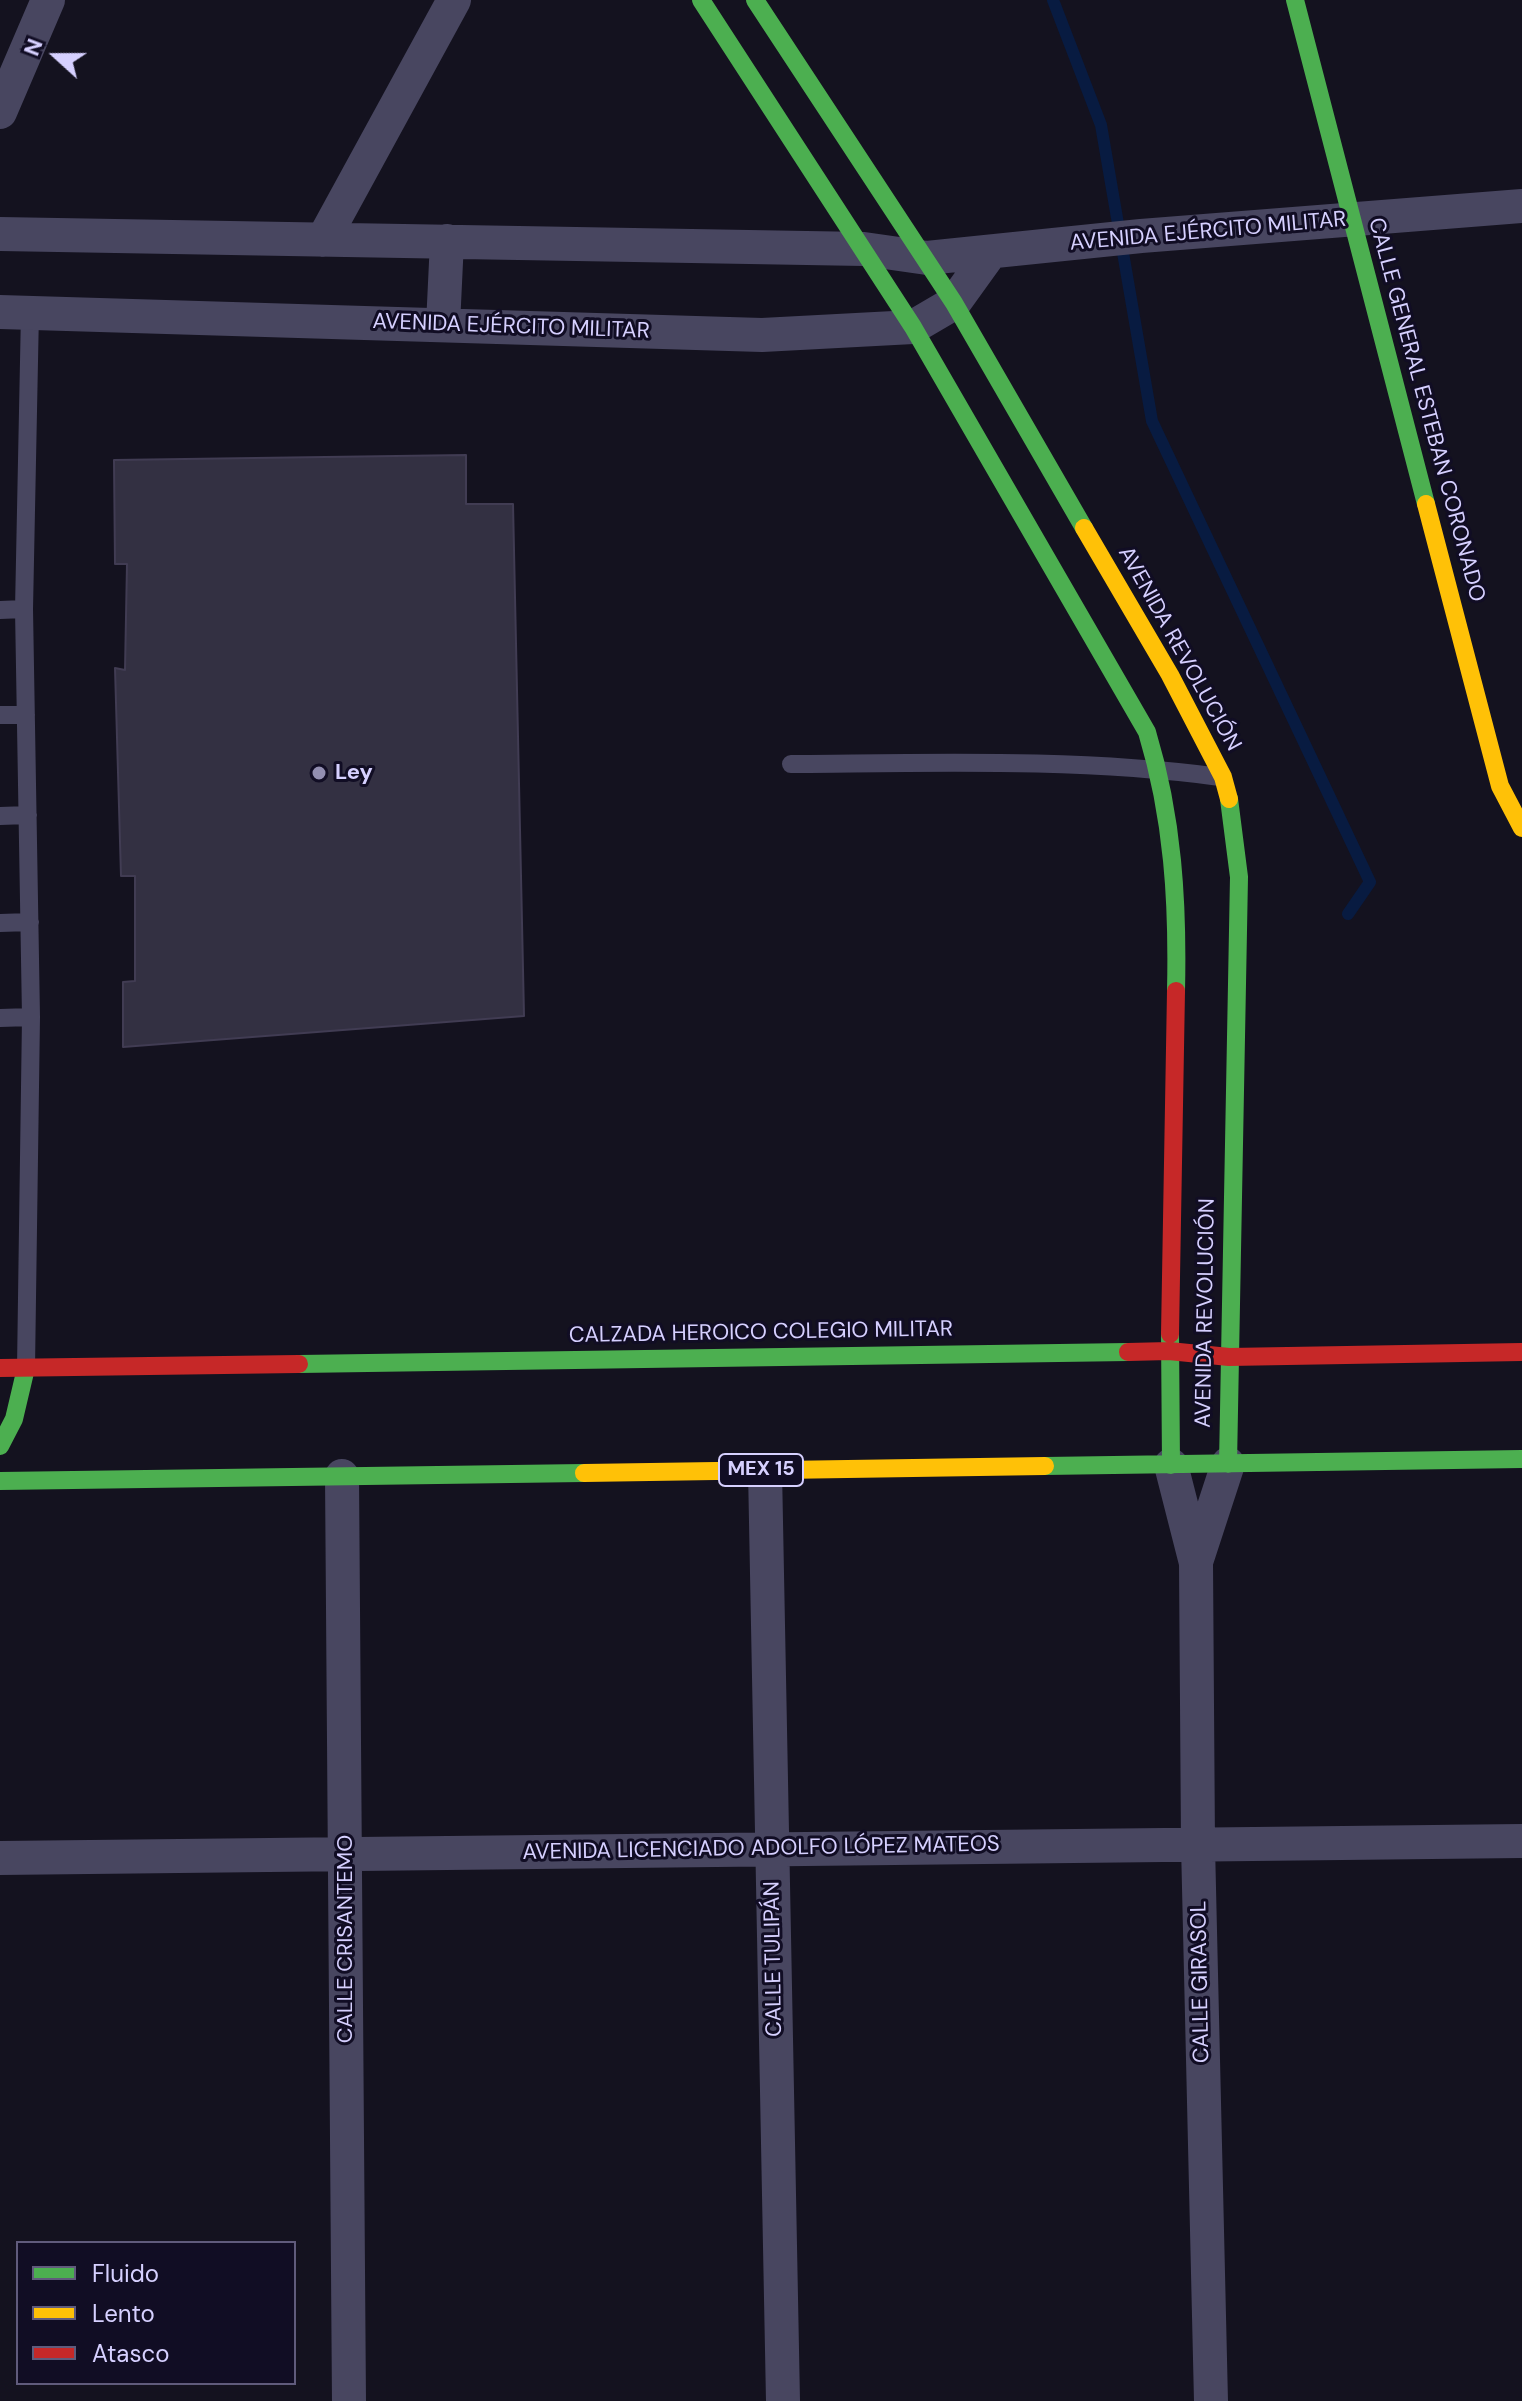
<!DOCTYPE html>
<meta charset="utf-8">
<style>
body{margin:0}
#map{position:relative;width:1522px;height:2401px;overflow:hidden;background:#14121f;font-family:"DM Sans",sans-serif}
canvas{display:block}
.legend{position:absolute;left:16px;top:2241px;width:280px;height:144px;box-sizing:border-box;background:#110d24;border:2px solid #605b7c;margin:0;padding:10px 14px;list-style:none;font-size:24px;color:#d6d0ff}
.legend li{display:flex;align-items:center;gap:16px;height:40px}
.legend b{width:40px;border:2px solid #605b7c}
.north{position:absolute;left:16px;top:16px;width:80px;height:80px;-webkit-text-stroke:6px #110d24;paint-order:stroke;rotate:291deg;font-size:22px;font-weight:700;line-height:32px;text-align:center;color:#d6d0ff}
.north::after{content:'';display:block;margin:auto;width:28px;height:36px;background:#d6d0ff;clip-path:polygon(50% 0,100% 100%,50% 72%,0 100%)}
</style>
<div id="map">
<canvas width="1522" height="2401"></canvas>
<ul class="legend">
<li><b style="height:10px;background:#4caf50"></b>Fluido</li>
<li><b style="height:10px;background:#ffc107"></b>Lento</li>
<li><b style="height:10px;background:#c62828"></b>Atasco</li>
</ul>
<div class="north">N</div>
</div>
<script>
const g = document.querySelector('canvas').getContext('2d');
g.lineJoin = 'round';
function stroke(path, color, width, dash) {
  g.strokeStyle = color;
  g.lineWidth = width;
  g.lineCap = dash ? 'butt' : 'round';
  g.setLineDash(dash || []);
  g.stroke(path);
}
function fillPath(path, color) {
  g.fillStyle = color;
  g.fill(path, 'evenodd');
}
function write(font, color, halo, rows, align = 'center') {
  g.font = font + ' "DM Sans",sans-serif';
  g.lineWidth = 6;
  g.setLineDash([]);
  g.textBaseline = 'middle';
  g.strokeStyle = halo;
  g.fillStyle = color;
  for (const [text, x, y, turn = 0] of rows) {
    g.save();
    g.translate(x, y);
    g.rotate((+turn || 0) * Math.PI / 180);
    g.textAlign = isNaN(turn) ? turn : align;
    if (halo) g.strokeText(text, 0, 0);
    g.fillText(text, 0, 0);
    g.restore();
  }
}
const stream = new Path2D(`
 M 1053,0 L 1101,125 L 1152,421 L 1370,882 L 1348,914`);
const building = new Path2D(`
 M 466,455 L 466,504 L 513,504 L 524,1016 L 123,1047 L 123,982 L 135,981 L 135,876 L 121,876 L 115,668 L 125,670 L 127,564 L 115,564 L 114,460 Z`);
const lane = new Path2D(`
 M 0,610 L 24,609
 M 0,715 L 26,715
 M 791,764 C 934,763 1079,758 1220,777
 M 0,816 L 28,815
 M 0,923 L 30,922
 M 0,1018 L 31,1017
 M 26,1368 L 31,1017 L 24,609 L 30,312`);
const street = new Path2D(`
 M 0,112 L 48,0
 M 0,234 L 864,249 L 927,258 L 1141,236 L 1522,206
 M 323,240 L 454,0
 M 0,312 L 762,335 L 913,327 L 954,303 L 990,253
 M 443,325 L 447,241
 M 1171,1465 L 1196,1563 L 1198,1845 L 1211,2401
 M 765,1470 L 783,2401
 M 342,1476 L 349,2401
 M 1196,1562 L 1228,1464
 M 0,1858 L 1522,1841`);
const fast = new Path2D(`
 M 701,0 L 913,327 L 1147,732 C 1173,818 1178,902 1176,991
 M 755,0 L 954,303 L 1084,528
 M 1295,0 L 1426,504
 M 1170,1334 L 1171,1465
 M 299,1364 L 1128,1352
 M 0,1446 L 14,1419 L 26,1368
 M 1228,1464 L 1239,877 L 1229,799
 M 1045,1466 L 1522,1459
 M 0,1481 L 584,1473`);
const slow = new Path2D(`
 M 1426,504 L 1500,786 L 1522,828
 M 1084,528 L 1170,675 L 1223,777 L 1229,799
 M 584,1473 L 1045,1466`);
const jam = new Path2D(`
 M 1170,1334 L 1176,991
 M 1128,1352 L 1169,1351 L 1229,1357 L 1522,1352
 M 0,1368 L 299,1364`);
const markers = [
 [319,773,8,"#928eb1"]
];
const shields = [
 [761,1470,84]
];
const shieldNames = [
 ["MEX 15",761,1470]
];
const streetNames = [
 ["AVENIDA EJÉRCITO MILITAR",1208,232,-5],
 ["AVENIDA EJÉRCITO MILITAR",511,327,2],
 ["CALLE GENERAL ESTEBAN CORONADO",1426,410,75],
 ["AVENIDA REVOLUCIÓN",1179,649,61],
 ["AVENIDA REVOLUCIÓN",1206,1313,-89],
 ["CALZADA HEROICO COLEGIO MILITAR",761,1333,-1],
 ["AVENIDA LICENCIADO ADOLFO LÓPEZ MATEOS",761,1849,-1],
 ["CALLE CRISANTEMO",346,1939,-90],
 ["CALLE TULIPÁN",774,1959,-91],
 ["CALLE GIRASOL",1201,1982,-91]
];
const poiNames = [
 ["Ley",335,773]
];
stroke(stream, '#081b41', 12);
fillPath(building, '#333042');
stroke(building, '#413c53', 2);
stroke(lane, '#484660', 18);
stroke(street, '#484660', 34);
stroke(fast, '#4caf50', 18);
stroke(slow, '#ffc107', 18);
stroke(jam, '#c62828', 18);
for (const [x, y, r, color] of markers) {
  const dot = new Path2D();
  dot.arc(x, y, r, 0, 2 * Math.PI);
  g.fillStyle = color;
  g.fill(dot);
  stroke(dot, '#110d24', 3);
}
for (const [x, y, w] of shields) {
  const box = new Path2D();
  box.roundRect(x - w / 2, y - 16, w, 32, 6);
  g.fillStyle = '#110d24';
  g.fill(box);
  stroke(box, '#d6d0ff', 2);
}
write('bold 20px', '#d6d0ff', null, shieldNames);
write('22px', '#d6d0ff', '#110d24', streetNames);
write('bold 22px', '#d6d0ff', '#110d24', poiNames, 'left');
</script>
